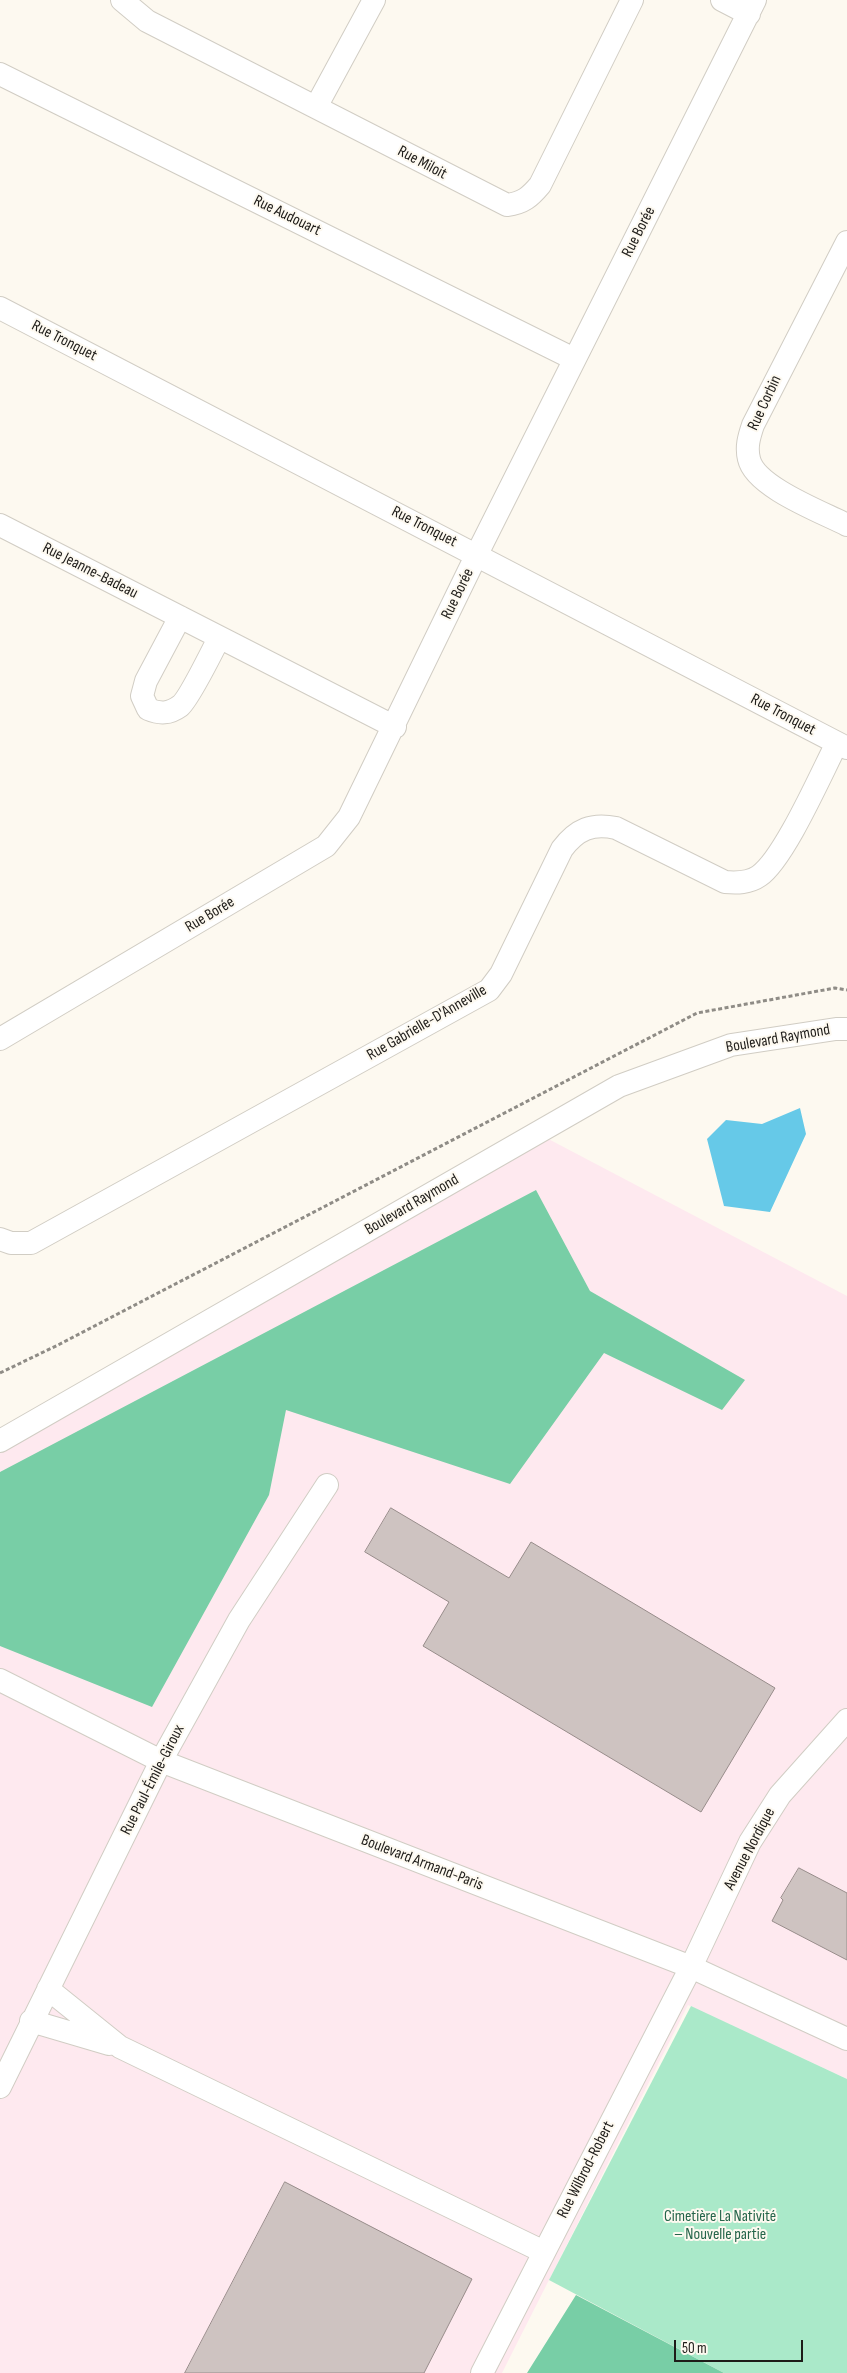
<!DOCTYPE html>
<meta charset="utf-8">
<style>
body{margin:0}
#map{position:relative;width:847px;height:2373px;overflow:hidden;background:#fdf9f0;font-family:"Sofia Sans Condensed",sans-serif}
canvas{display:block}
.scale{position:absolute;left:674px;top:2340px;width:129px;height:22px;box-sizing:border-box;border:2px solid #1e1c19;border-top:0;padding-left:6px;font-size:15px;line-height:18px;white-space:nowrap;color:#1e1c19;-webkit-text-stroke:4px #fdf9f0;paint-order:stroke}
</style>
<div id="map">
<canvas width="847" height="2373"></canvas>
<div class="scale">50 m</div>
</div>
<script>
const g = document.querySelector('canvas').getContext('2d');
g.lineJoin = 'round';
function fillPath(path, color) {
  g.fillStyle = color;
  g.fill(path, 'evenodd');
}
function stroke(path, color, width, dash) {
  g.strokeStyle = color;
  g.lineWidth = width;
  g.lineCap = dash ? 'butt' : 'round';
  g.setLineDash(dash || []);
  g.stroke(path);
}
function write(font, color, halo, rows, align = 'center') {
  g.font = font + ' "Sofia Sans Condensed",sans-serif';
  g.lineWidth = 4;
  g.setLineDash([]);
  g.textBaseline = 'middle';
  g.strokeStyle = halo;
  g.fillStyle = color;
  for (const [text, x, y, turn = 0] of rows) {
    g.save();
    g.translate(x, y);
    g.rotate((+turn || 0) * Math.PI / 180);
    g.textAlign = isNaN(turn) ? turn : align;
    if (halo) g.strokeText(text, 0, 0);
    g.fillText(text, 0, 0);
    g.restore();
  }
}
const commercial = new Path2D(`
 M 537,1133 L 847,1296 L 847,2079 L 688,2005 L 502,2373 L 0,2373 L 0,1441 Z`);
const green = new Path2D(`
 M 691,2006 L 847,2079 L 847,2373 L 724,2373 L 549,2280 Z`);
const forest = new Path2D(`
 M 536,1190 L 590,1291 L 745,1380 L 722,1410 L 604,1353 L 510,1484 L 286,1410 L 269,1495 L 152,1707 L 0,1646 L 0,1472 Z
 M 576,2295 L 724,2373 L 527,2373 Z`);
const water = new Path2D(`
 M 800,1108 L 806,1134 L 770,1212 L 724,1206 L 707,1139 L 726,1120 L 762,1124 Z`);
const building = new Path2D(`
 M 391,1508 L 509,1578 L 531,1542 L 775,1688 L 701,1812 L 423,1646 L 449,1602 L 365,1552 Z
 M 799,1868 L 847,1893 L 847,1960 L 772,1921 L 783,1900 L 781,1898 Z
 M 285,2182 L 472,2279 L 424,2373 L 185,2373 Z`);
const path = new Path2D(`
 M 0,1373 L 58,1345 L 697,1013 L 835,988 L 847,990`);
const minor = new Path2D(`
 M 122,0 L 147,21 L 507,205 C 523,203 530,197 540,185 L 632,0
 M 722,0 L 749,14
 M 0,74 L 574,359
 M 316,107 L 374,0
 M 847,242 L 753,425 C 749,437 746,447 749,459 C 755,487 822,512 847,525
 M 0,308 L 847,748
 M 0,525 L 395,727
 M 180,617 L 146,681 L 142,696 L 148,709 C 160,714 169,714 180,706 C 188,700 213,650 219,638
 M 0,1039 L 326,846 L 349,817 L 477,554 L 755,0
 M 0,1239 L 11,1243 L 31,1243 L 489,990 L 501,974 L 562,849 C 577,829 592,823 616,828 L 725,882 C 737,883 749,883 759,876 C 784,859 821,774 837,743
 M 0,1441 L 619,1086 L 731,1045 L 836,1029 L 847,1029
 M 0,1680 L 161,1761 L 691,1967 L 847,2039
 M 48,1989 L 120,2047 L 544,2252
 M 31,2021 L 109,2044
 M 0,2087 L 161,1761 L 239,1620 L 327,1485
 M 482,2373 L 691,1967 L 750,1842 L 780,1795 L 847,1720`);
const streetNames = [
 ["Rue Miloit",422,163,28],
 ["Rue Audouart",287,216,26],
 ["Rue Borée",639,232,-63],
 ["Rue Tronquet",64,341,27],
 ["Rue Corbin",765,403,-65],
 ["Rue Tronquet",424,527,27],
 ["Rue Jeanne-Badeau",90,571,27],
 ["Rue Borée",458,594,-64],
 ["Rue Tronquet",783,715,28],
 ["Rue Borée",210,915,-31],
 ["Rue Gabrielle-D'Anneville",427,1023,-30],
 ["Boulevard Raymond",778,1039,-10],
 ["Boulevard Raymond",412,1205,-30],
 ["Rue Paul-Émile-Giroux",153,1780,-63],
 ["Avenue Nordique",750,1849,-62],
 ["Boulevard Armand-Paris",422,1863,21],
 ["Rue Wilbrod-Robert",586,2170,-63]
];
const parkNames = [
 ["Cimetière La Nativité",720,2217],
 ["– Nouvelle partie",720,2235]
];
fillPath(commercial, '#fee9ef');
fillPath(green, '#aae9c9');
fillPath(forest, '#78cea6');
fillPath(water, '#66c9e8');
fillPath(building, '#cec3c1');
stroke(building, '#988d8b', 1);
stroke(minor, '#d1cdc4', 24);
stroke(path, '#8f8c86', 3, [4, 2.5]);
stroke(minor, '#fff', 22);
write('16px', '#1e1c19', '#fdf9f0', streetNames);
write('16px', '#25654a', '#fdf9f0', parkNames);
</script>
